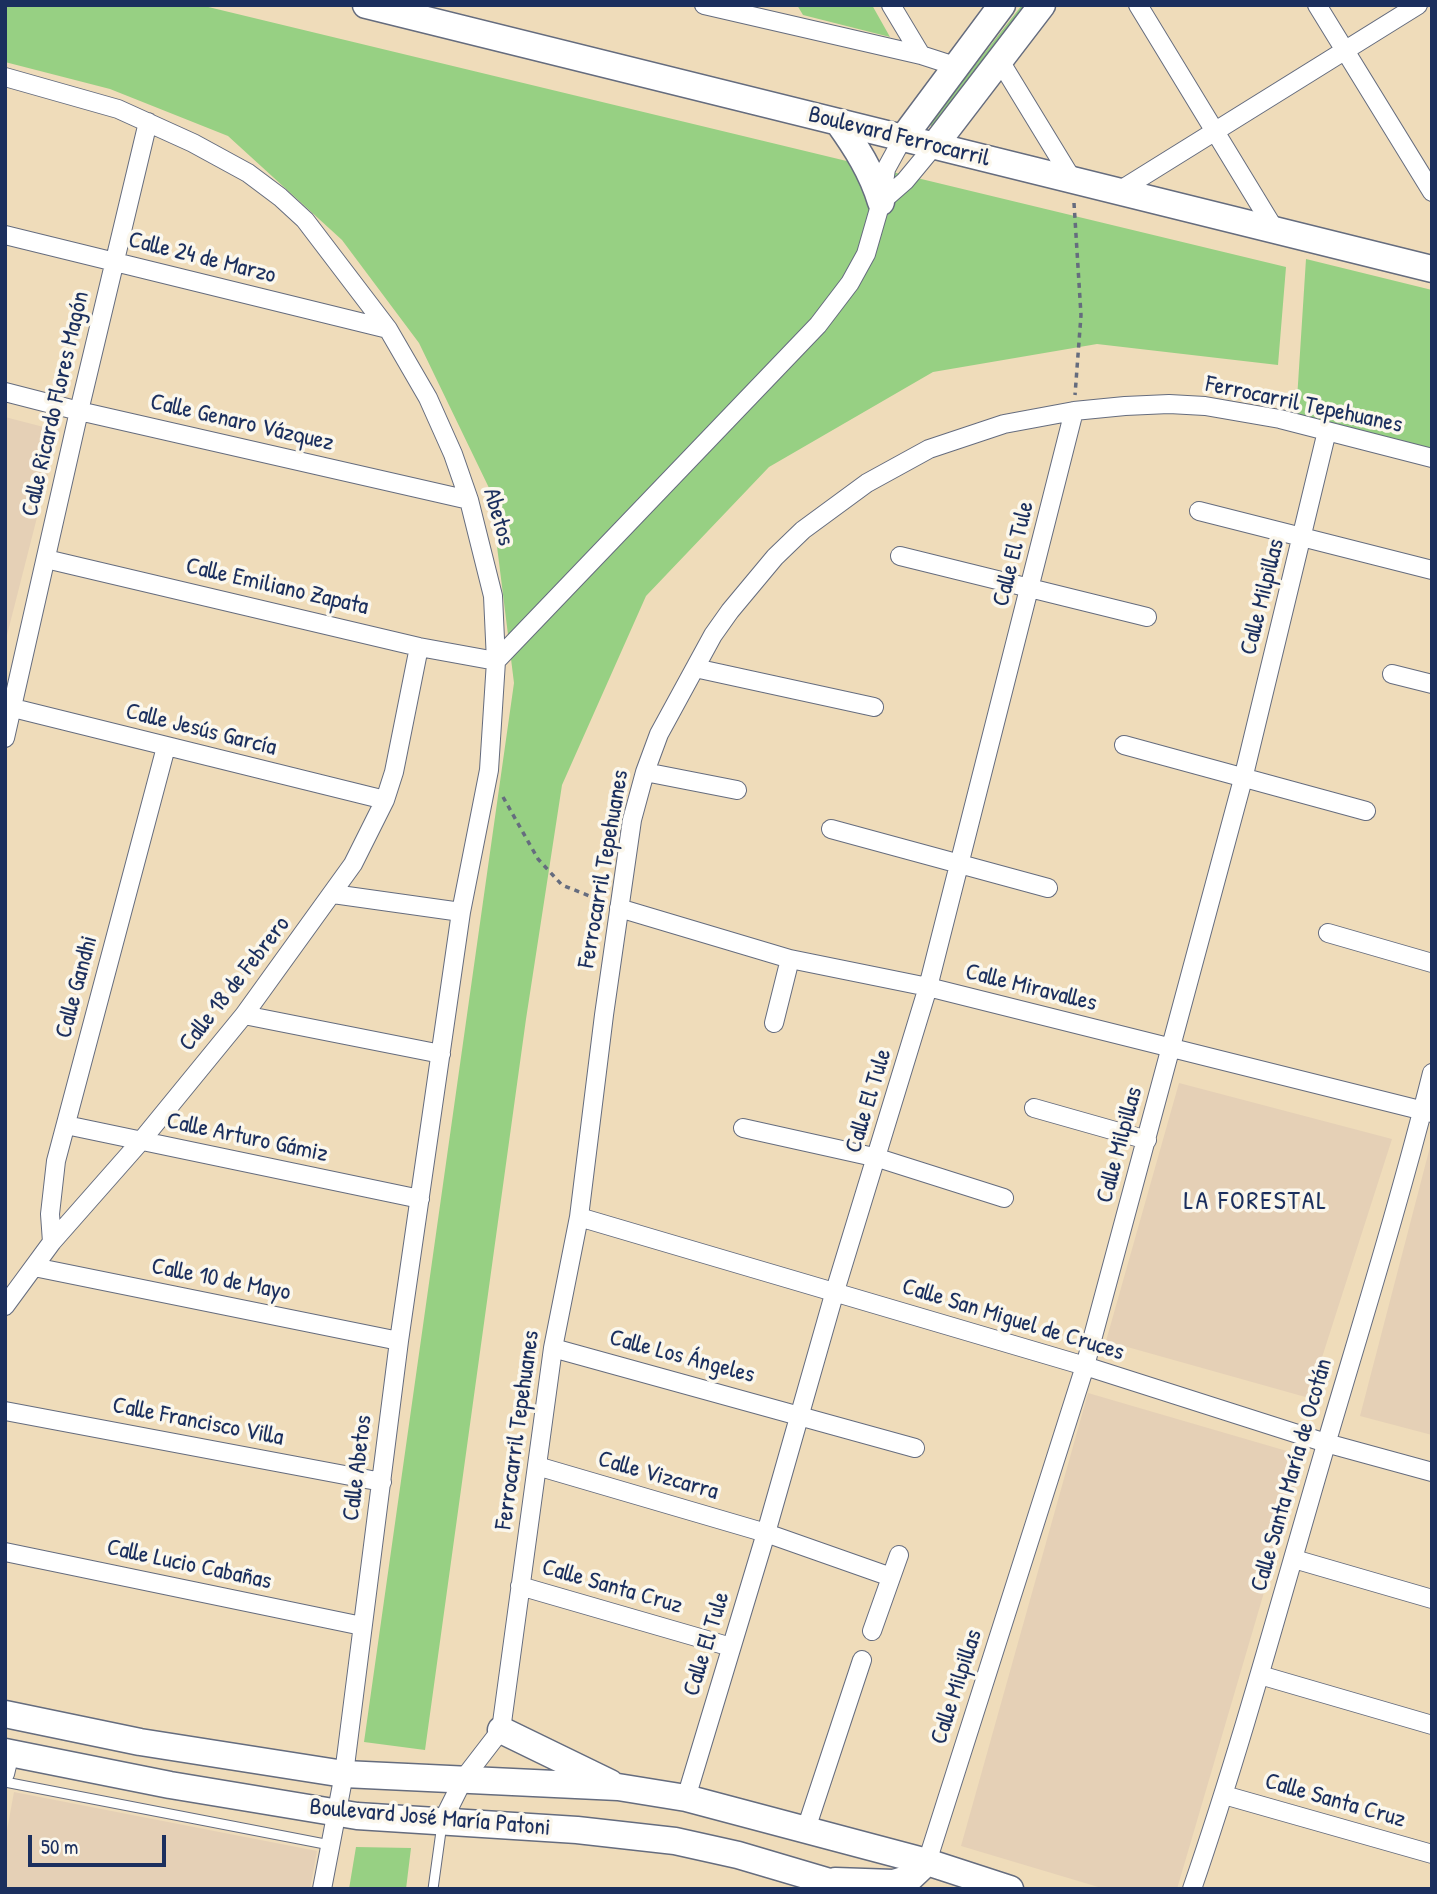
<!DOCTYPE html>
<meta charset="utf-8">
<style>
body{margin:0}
#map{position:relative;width:1437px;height:1894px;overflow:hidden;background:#efdcba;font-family:"Patrick Hand",sans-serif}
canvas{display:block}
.frame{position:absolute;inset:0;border:7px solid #1b2f5e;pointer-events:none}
.scale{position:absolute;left:28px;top:1835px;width:138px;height:32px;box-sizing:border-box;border:4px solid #1b2f5e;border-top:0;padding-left:9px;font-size:21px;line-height:24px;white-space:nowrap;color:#1b2f5e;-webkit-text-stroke:5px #fbf7ec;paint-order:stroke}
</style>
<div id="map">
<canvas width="1437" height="1894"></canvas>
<div class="frame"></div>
<div class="scale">50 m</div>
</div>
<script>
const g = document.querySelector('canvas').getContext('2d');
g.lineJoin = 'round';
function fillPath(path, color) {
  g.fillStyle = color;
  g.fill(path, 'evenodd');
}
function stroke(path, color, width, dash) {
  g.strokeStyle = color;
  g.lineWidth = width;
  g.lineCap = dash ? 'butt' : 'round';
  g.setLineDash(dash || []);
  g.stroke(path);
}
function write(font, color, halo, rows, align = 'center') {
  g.font = font + ' "Patrick Hand",sans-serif';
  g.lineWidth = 7;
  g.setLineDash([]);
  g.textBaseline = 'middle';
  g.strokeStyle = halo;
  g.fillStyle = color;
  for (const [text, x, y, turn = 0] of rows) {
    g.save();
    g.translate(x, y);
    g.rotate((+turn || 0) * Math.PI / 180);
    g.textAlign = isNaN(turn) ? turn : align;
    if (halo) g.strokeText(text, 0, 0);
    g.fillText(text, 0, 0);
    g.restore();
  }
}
const built = new Path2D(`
 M 5,417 L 59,431 L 5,643 Z
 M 1179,1083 L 1392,1139 L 1309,1398 L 1106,1341 Z
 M 1430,1147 L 1432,1147 L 1432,1435 L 1360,1416 Z
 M 1088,1393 L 1304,1456 L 1177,1889 L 1105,1889 L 961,1846 Z
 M 14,1792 L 317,1851 L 310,1889 L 5,1889 L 5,1841 Z`);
const green = new Path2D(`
 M 5,5 L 200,5 L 1286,267 L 1278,365 L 1097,344 L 933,372 L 769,467 L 646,596 L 562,785 L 526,1019 L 425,1750 L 364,1742 L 514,683 L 490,490 L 419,343 L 342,240 L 228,136 L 110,89 L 5,62 Z
 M 797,5 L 872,5 L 890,37 L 803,15 Z
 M 1022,5 L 1033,5 L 936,130 L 929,124 Z
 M 1306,259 L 1432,290 L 1432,449 L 1296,415 Z
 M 356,1847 L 411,1848 L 406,1889 L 349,1889 Z`);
const path = new Path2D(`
 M 1074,203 L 1081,315 L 1075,395
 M 503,797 L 538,859 L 562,885 L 602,901`);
const service = new Path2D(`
 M 5,1782 L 330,1845
 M 433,1889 L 442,1824`);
const minor = new Path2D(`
 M 704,5 L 921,55
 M 891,5 L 921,55 L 955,66
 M 1138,5 L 1275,230
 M 1317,5 L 1432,192
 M 1000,61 L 1072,179
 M 5,77 L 118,109 L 193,143 L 248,173 L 280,197 L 305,220 L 388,329 L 428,398 L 453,454 L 469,500 L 493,596 L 496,661 L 489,770 L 461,912 L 399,1341 L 344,1774 L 322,1889
 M 1119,191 L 1418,5
 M 881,202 L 905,181 L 934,146
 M 5,235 L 388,329
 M 5,392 L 79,411 L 469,500
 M 1199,511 L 1432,570
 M 900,556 L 1147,617
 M 46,559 L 419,647 L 496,661 L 818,325 L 850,283 L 866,254 L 881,202 L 886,169 L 903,138
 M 695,668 L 874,707
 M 1392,674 L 1432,684
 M 5,706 L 385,800
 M 5,738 L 79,411 L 148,122
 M 1124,745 L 1366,811
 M 645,772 L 737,790
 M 831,829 L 1048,888
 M 333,894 L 461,912
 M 619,908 L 790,959 L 928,987 L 1432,1113
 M 1328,933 L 1432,963
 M 244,1015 L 441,1054
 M 774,1023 L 790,959
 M 1034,1108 L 1147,1140
 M 66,1125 L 420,1199
 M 743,1128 L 878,1158 L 1004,1198
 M 579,1217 L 1085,1366 L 1326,1443 L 1432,1472
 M 52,1242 L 50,1214 L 56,1161 L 166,747
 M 34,1267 L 399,1341
 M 5,1306 L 52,1242 L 141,1141 L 244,1015 L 353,864 L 385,800 L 394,772 L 419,647
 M 553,1348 L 915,1448
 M 5,1411 L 382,1482
 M 537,1466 L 766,1533 L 891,1577
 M 5,1552 L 362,1626
 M 1294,1559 L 1432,1599
 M 520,1586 L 731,1647
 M 872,1631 L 899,1555
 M 1260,1675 L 1432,1725
 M 5,1774 L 10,1753
 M 1224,1795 L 1432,1854
 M 686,1798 L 766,1533 L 835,1291 L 928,987 L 1074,411
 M 442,1822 L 464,1778 L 501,1730 L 553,1348 L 579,1217 L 604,1015 L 632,820 L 645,772 L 659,734 L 713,635 L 730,611 L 775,557 L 803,530 L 867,483 L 929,449 L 1004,424 L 1074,411 L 1125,406 L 1169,404 L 1205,406 L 1280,419 L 1432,458
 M 806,1829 L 862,1660
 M 927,1862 L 1085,1366 L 1243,779 L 1327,431
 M 1192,1889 C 1243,1741 1283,1591 1327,1441 C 1363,1319 1401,1197 1432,1073`);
const secondary = new Path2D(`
 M 366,5 L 1432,269
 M 838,122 C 856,147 872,172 881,202
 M 903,138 L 1002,5
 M 934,146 L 1042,5
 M 5,1714 L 140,1742 L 344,1774 L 618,1787 L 686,1798 L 927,1862 L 1010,1889
 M 501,1730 L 610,1783
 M 5,1752 L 170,1785 L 357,1816 L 577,1830 L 675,1841 L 738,1855 L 853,1889
 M 835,1881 L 894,1883 L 910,1878 L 927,1862`);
const streetNames = [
 ["Boulevard Ferrocarril",899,137,14],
 ["Calle 24 de Marzo",202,258,14],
 ["Calle Ricardo Flores Magón",56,404,-77],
 ["Ferrocarril Tepehuanes",1304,405,12],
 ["Calle Genaro Vázquez",242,423,13],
 ["Abetos",498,517,74],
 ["Calle El Tule",1014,554,-76],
 ["Calle Emiliano Zapata",277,587,13],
 ["Calle Milpillas",1263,597,-76],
 ["Calle Jesús García",201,730,14],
 ["Ferrocarril Tepehuanes",604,869,-80],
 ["Calle 18 de Febrero",235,984,-52],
 ["Calle Gandhi",77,987,-75],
 ["Calle Miravalles",1031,988,14],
 ["Calle El Tule",869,1101,-73],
 ["Calle Arturo Gámiz",247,1138,12],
 ["Calle Milpillas",1120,1145,-75],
 ["Calle 10 de Mayo",221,1280,11],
 ["Calle San Miguel de Cruces",1013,1320,17],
 ["Calle Los Ángeles",682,1357,15],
 ["Calle Francisco Villa",198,1422,11],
 ["Ferrocarril Tepehuanes",518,1430,-82],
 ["Calle Abetos",358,1468,-83],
 ["Calle Santa María de Ocotán",1292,1475,-74],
 ["Calle Vizcarra",658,1476,16],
 ["Calle Lucio Cabañas",189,1565,12],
 ["Calle Santa Cruz",612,1587,16],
 ["Calle El Tule",707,1644,-73],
 ["Calle Milpillas",957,1687,-72],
 ["Calle Santa Cruz",1335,1801,16],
 ["Boulevard José María Patoni",430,1818,5]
];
const neighbourhoodNames = [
 ["LA FORESTAL",1256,1202]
];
fillPath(built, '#e5d0b6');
fillPath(green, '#97d083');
stroke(service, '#656c7e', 11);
stroke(minor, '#656c7e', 20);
stroke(secondary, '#656c7e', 29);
stroke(path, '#656c7e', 3.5, [5, 5]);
stroke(service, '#fff', 9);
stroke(minor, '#fff', 18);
stroke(secondary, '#fff', 26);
write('24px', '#1b2f5e', '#fbf7ec', streetNames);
g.letterSpacing = '2px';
write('26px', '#1b2f5e', '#fbf7ec', neighbourhoodNames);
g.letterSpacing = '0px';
</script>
